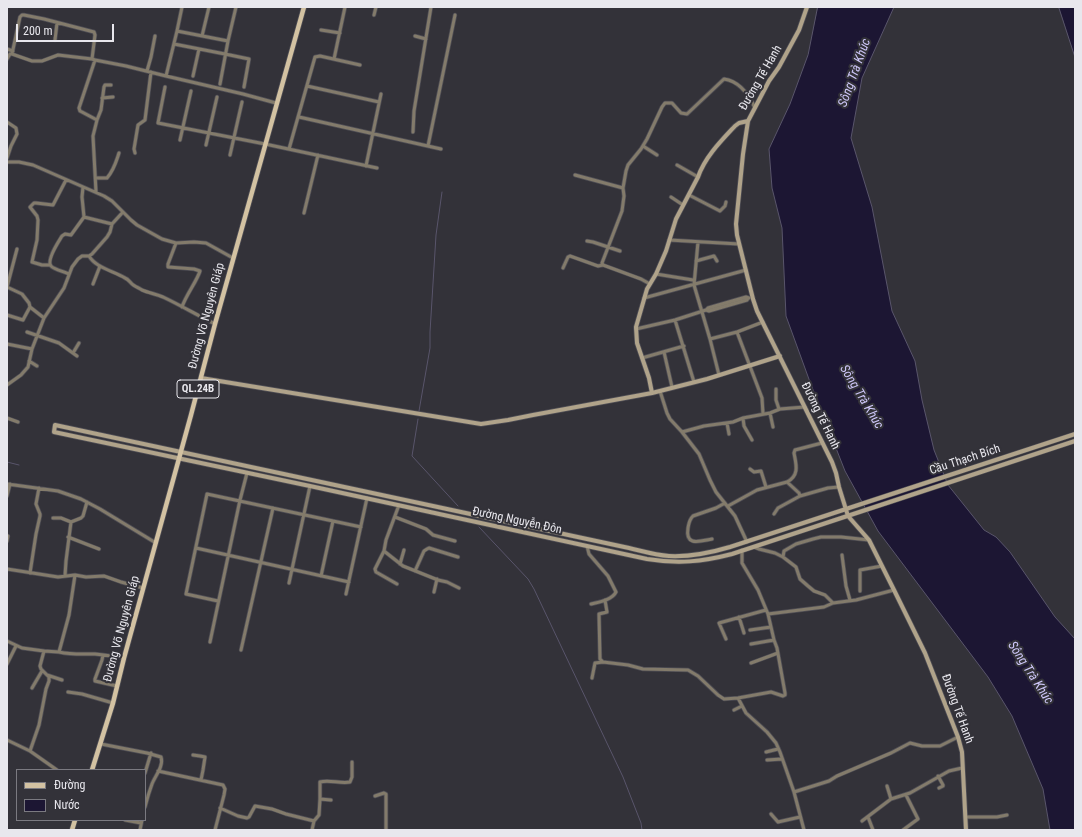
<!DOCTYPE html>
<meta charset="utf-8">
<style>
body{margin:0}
#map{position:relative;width:1082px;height:837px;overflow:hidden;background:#333239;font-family:"Roboto Condensed",sans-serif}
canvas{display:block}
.frame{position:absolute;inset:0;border:8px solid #e8e7ed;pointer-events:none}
.legend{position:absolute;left:16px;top:769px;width:130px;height:52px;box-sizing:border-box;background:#333239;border:1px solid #7b7a81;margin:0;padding:5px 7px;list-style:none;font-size:12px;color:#e8e7ed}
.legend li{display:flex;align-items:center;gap:8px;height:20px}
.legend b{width:20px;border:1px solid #7b7a81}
.scale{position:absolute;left:16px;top:24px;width:98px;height:18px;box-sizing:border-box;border:2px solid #e8e7ed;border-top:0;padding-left:5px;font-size:12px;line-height:14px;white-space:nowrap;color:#e8e7ed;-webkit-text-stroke:3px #333239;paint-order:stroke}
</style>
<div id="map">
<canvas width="1082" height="837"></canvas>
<div class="frame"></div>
<ul class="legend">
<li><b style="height:5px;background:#d3c2a2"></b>Đường</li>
<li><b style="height:11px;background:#1c1633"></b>Nước</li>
</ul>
<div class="scale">200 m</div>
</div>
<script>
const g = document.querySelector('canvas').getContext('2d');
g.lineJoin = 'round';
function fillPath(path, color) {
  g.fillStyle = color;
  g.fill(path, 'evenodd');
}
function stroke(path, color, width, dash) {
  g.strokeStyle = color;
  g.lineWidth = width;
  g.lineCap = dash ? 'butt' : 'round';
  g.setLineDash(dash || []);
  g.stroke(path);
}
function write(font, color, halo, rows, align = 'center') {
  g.font = font + ' "Roboto Condensed",sans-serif';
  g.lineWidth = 4;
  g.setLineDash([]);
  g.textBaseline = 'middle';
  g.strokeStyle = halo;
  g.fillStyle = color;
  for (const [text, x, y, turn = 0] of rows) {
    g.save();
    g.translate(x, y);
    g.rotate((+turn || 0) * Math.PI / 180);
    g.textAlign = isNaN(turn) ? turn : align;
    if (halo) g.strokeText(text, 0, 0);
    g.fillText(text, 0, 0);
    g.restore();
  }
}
const water = new Path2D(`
 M 818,7 L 894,7 L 862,78 L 851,138 L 872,207 L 892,311 L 915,361 L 922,400 L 934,450 L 948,485 L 984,530 L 996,537 L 1010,552 L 1055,617 L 1075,639 L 1075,830 L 1050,830 L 1043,789 L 1012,716 L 988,677 L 878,531 L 845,471 L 810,382 L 786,316 L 782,228 L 772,188 L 769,149 L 790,104 L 808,55 Z
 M 1059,7 L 1075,7 L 1075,57 Z`);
const stream = new Path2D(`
 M 419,411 L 430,348 L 430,332 L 436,235 L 442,192
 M 418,419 L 412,456 L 458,506
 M 7,462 L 19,465
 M 479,527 L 528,579 L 534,589 L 623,777 L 641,823 L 642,830`);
const street = new Path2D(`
 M 374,15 L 376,7
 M 321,30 L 340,33
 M 177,31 L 228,41
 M 202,36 L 209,7
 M 415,36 L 426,39
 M 55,40 L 57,23
 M 174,44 L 225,54 L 249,59 L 244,87
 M 7,49 L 13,51
 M 12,54 L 20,17 L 22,15 L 24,15 L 44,19 L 94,32 L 95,35 L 92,59
 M 7,59 L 10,54 L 12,54 L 32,61 L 42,61 L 58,55 L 92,59 L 95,60 L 126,66 L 166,76 L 243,94 L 276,103
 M 334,59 L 345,7
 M 95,60 L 79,108 L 80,111 L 82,112 L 97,120 L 93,136 L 96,192
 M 147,71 L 151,57 L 155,36
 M 166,76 L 177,31 L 182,7
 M 193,76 L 199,49
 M 220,84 L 228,41 L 236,7
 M 307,86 L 379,102
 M 165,87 L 158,123 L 265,144 L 377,168
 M 102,98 L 113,97
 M 299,117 L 441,149
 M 97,120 L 101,110 L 104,87 L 105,85 L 111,85
 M 7,122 L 16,128 L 17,134 L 11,146 L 7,158
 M 413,132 L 414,111 L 431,7
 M 180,140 L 191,91
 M 206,145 L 217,97
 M 428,146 L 455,15
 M 643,146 L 657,155
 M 289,149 L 315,57 L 320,56 L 360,65
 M 135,153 L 134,149 L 138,125 L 145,120 L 151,72
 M 230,155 L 242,102
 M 7,162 L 19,162 L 33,165 L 104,196 L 112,201 L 131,220 L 137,225 L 162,239 L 176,243 L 194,242 L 206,243 L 233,258
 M 677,165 L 698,177
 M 366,166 L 381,94
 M 575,175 L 623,188
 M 96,178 L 107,178 C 114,170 116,162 119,153
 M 689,195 L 720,211 L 725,206 L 726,202
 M 671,197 L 683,205
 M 304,213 L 318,155
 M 84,217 L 112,224
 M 669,240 L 739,244
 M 587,241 L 593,242 L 620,251
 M 698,242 L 694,285 L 710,339 L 719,375
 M 176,243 L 168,264 L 168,267 L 194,269 L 200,271 C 197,281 186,295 182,307
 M 89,256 C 96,268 114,271 125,278 C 128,279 129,281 132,284 C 134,286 139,288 142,290 C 149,293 156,294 163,297 C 180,305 197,315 215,324
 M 696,261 L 714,256 L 717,261
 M 50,265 L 42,265 L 32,262 L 37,240 L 38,220 L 37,216 L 30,207 L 34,203 L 36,203 L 53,205 L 66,180
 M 563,268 L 568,257 L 570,256 L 598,266 L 603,265
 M 69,274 C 65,272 53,269 51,266 C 46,260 59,241 62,236 L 65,234 L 71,235 L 84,217 L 82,197 L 83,187
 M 656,274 L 693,280
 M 93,284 L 100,266
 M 650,284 L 641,279 L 603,265 L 602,263 L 622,211 L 624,196 L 623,188 L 626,171 L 628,165 L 641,149 L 647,139 L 662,107 L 665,103 L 672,103 L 681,113 L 687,114 L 724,79 C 739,81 749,95 755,108
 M 7,287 L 22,294 L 29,303 L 30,307 L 44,318
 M 7,287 L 17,249
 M 644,298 L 746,270
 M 706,310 L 708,308 L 746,297 L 749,298
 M 7,315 L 23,320 L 24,318 L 30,307
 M 675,320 L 694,382
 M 636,329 L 675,320 L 706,310 L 709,311 L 747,300 L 748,298
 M 27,332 L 59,343 L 77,356
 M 737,332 L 762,398 L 763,414
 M 710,339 L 737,332 L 763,322
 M 7,344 L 32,349
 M 664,352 L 672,387
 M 73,353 L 79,343
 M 642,358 L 684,346
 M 29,361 L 37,366
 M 7,385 L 21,375 L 28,367 L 32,349 L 44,318 L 64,288 L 72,267 L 78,259 L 82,256 L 89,256 L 92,254 L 107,237 L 110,232 L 112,224 L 123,212
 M 776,389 L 776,400 L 779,409
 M 660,391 L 667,413 L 670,419 L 682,432 L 699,454 L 710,480 L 716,492 L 735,516 L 747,542
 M 770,413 L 773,427
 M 7,418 L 18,422
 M 743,418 L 744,426 L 752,440
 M 727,423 L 729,434
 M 682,432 L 704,426 L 733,422 L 743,418 L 770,413 L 780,409 L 805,407
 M 750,469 L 754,472 L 761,471 L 766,487
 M 787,482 L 799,493 L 800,496
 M 7,484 L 58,491 L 81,499 L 100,509 L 156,543
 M 7,496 L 10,484
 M 728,506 L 757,490 L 787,482 C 800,475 796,464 794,453 L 795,450 L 822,443
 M 774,514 L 778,508 L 800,496 L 828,488 L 839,487
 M 395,517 L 426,529 L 433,535 L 455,541
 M 53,518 L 61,518 L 71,522
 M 68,537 L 99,549
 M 712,539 C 700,541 685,547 688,528 C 689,523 689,520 693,516 L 716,508 L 725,503
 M 7,541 L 8,536
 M 587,546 L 589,554 L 608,576 L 616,592 C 612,600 599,602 591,604
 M 754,547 L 759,549 L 775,553 L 783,557 L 796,567 L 800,579 L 808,586 L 814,591 L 825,595 L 833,603
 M 196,548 L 349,582
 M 384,551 L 403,566 L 438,580 L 447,582 L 459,588
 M 842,555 L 846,586 L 850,600
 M 783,557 L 784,551 L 796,544 L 813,539 L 821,537 L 841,537 L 869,540
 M 400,564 L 404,550
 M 7,569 L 58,577 L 75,575 L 86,577 L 104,576 L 121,582 L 143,588
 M 415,571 L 424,551 L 427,549 L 429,548 L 458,557
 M 30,573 L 36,534 L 40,516 L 40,514 L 36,504 L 39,488
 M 65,576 L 66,561 L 71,522 L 81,518 L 83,516 L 87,502
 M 321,576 L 333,521
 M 289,583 L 310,486
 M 397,584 L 376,572 L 375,569 L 384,551 L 386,540 L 399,505
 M 860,591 L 860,570 L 882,566
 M 434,592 L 437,579
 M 346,594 L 367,498
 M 218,601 L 186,594 L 207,494 L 361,527
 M 768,614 L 824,607 L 833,603 L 856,600 L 894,590
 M 739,617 L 744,633
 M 750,630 L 771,627
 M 726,639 L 719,623 L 766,610
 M 7,641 L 22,648 L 44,651 L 59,652 L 69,615 L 75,575
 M 210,642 L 240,500 L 247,473
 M 751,644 L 774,640
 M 241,650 L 273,508
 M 59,652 C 72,655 82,654 95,654 C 105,655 114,656 124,658
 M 103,655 L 102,660 L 95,679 L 95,681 L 117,686
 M 603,662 L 600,659 L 599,614 L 607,612 L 605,600
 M 751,663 L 778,653
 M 7,664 L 16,646
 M 47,675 L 62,680
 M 592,678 L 595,663 L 603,662 L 628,665 L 643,669 L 688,670 L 698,676 L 718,695 L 724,699 L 738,698 L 771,692 L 783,696 L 785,695 L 785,693 L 777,648 L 774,640 L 768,614 L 758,590 L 742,563 L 742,550
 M 32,688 L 42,671
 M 68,692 L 82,694 L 113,703
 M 738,698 L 746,713 L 767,732 L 776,743 L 780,752 L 794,792 L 804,830
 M 734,710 L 742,706
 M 7,740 L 30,751 L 57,770
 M 101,744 L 147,753 L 161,757 C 164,766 155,776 152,784 C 149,792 147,799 145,807
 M 30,751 L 39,725 L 46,689 L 49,681 L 49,677 L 41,669 L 40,666 L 44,651
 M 766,752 L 778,749
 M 193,755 L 200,756 L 205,757 L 203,770 L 201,780
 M 767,760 L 782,759
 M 158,771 L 223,785 L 225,789 L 224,795 L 215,830
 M 145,773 L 151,753
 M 938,776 L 943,785 L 943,786 L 939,788
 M 887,786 L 891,799
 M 794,792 L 829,781 L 837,776 L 891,753 L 910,743 L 922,746 L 940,746 L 958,737
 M 375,796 L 384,793 L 386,794 L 386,830
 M 320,799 L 331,800
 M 220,808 L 238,816 L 247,818 L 249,817 L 255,806 L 272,809 L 286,814 L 314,821
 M 771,814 L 778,822 L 800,817
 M 868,817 L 873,830
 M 966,817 L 997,817 L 1007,815
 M 125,820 L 141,823
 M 862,821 L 891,799 L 910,793 L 949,771 L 962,768
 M 140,830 L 142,820
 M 312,830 L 314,821 L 319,815 L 320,799 L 320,782 C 329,779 340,784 350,782 L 352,777 L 352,762
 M 903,830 L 918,819 L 906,795`);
const secondary = new Path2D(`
 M 807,7 L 799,30 L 779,67 L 769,81 L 748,121 L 743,154 L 736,224 L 737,235 L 753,299 L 757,311 L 832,462 L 836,473 L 839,487 L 848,516 L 869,540 L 894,590 L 925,653 L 958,737 L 962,752 L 966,830
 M 201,378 L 481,424 L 508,420 L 533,415 L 652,393 L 707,379 L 780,356
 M 652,393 L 649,378 L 637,343 L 636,327 L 647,289 L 656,274 L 666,251 L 676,219 L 698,177 C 705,157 721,141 735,126 L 739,123 L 748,121
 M 1075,434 L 730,547 C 710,553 689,557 669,556 C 655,555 642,551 629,548 L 55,425 L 54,432 L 310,486 L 647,559 C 678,564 701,562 732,554 L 1075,441`);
const primary = new Path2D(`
 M 92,770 L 113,703 L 124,658 L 191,415 L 215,324 L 304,7
 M 72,830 L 75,820`);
const shields = [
 [198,389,42]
];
const shieldNames = [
 ["QL.24B",198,389]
];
const streetNames = [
 ["Đường Tế Hanh",761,78,-60],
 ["Đường Võ Nguyên Giáp",207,316,-75],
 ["Đường Tế Hanh",820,416,64],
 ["Cầu Thạch Bích",965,460,-18],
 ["Đường Nguyễn Đôn",517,521,12],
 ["Đường Võ Nguyên Giáp",122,629,-75],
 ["Đường Tế Hanh",957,709,70]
];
const waterNames = [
 ["Sông Trà Khúc",855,73,-70],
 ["Sông Trà Khúc",861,397,59],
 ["Sông Trà Khúc",1030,673,57]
];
fillPath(water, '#1c1633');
stroke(water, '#59556b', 1);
stroke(stream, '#59556b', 1);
stroke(street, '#504f56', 4.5);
stroke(secondary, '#504f56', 5.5);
stroke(primary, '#504f56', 6);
stroke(street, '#837b6b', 3);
stroke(secondary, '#b0a38a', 4);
stroke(primary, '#d3c2a2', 4.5);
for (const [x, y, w] of shields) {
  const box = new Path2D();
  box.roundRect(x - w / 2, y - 9, w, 18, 3);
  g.fillStyle = '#333239';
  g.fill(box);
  stroke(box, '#e8e7ed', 1);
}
write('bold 11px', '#e8e7ed', null, shieldNames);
write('12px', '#e8e7ed', '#333239', streetNames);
write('italic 13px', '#cec7f9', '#333239', waterNames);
</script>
